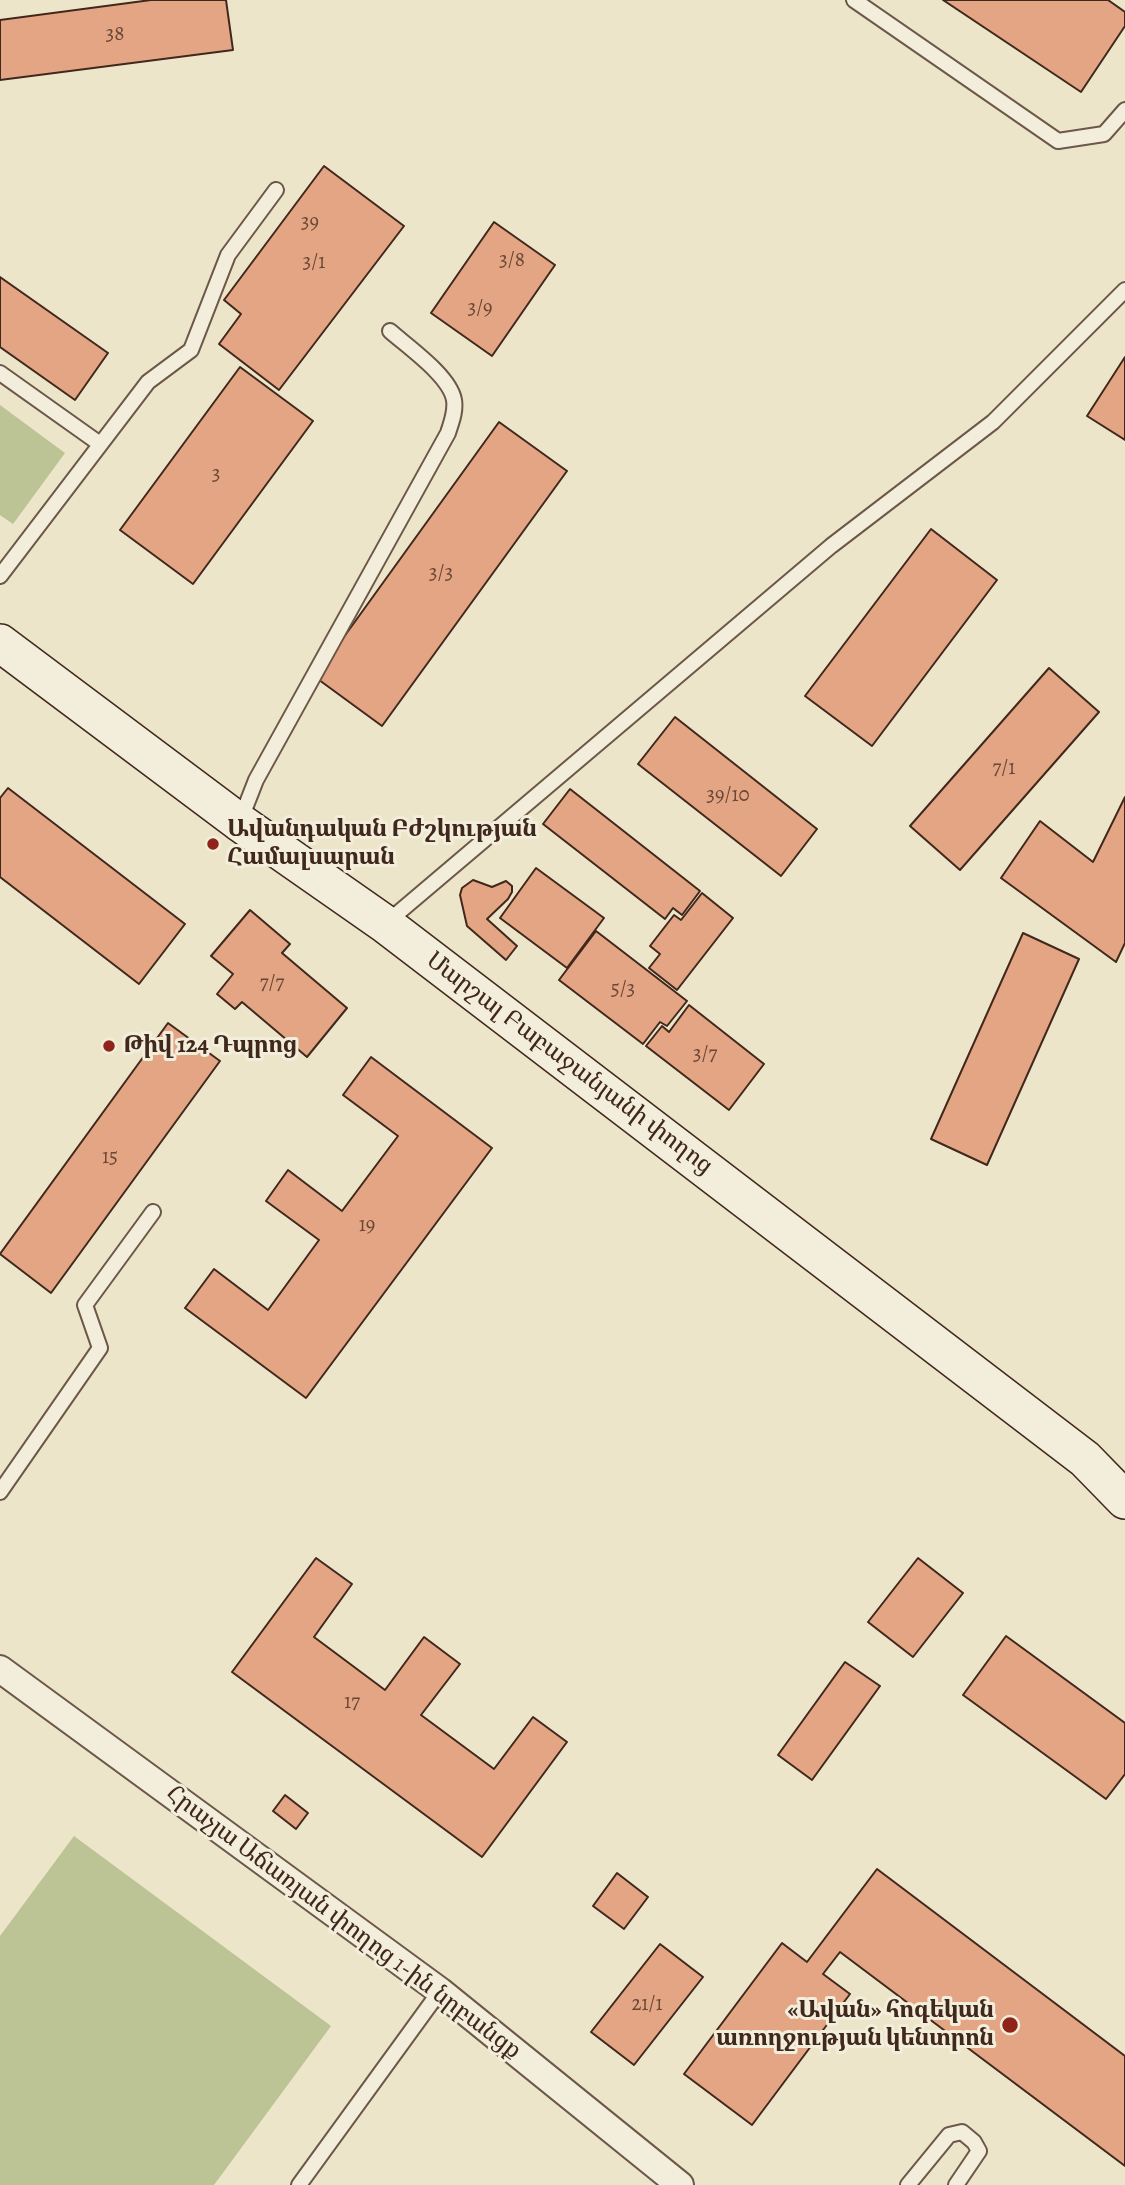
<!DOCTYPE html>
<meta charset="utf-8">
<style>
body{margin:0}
canvas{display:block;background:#ede5c9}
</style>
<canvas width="1125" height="2185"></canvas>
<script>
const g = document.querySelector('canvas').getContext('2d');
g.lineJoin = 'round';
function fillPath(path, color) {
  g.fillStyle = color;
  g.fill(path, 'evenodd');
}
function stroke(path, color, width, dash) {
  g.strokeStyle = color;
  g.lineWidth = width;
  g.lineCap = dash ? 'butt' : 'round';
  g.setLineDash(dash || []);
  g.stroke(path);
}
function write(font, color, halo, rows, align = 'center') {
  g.font = font + ' Alegreya,"Noto Serif Armenian",serif';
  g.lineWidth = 6;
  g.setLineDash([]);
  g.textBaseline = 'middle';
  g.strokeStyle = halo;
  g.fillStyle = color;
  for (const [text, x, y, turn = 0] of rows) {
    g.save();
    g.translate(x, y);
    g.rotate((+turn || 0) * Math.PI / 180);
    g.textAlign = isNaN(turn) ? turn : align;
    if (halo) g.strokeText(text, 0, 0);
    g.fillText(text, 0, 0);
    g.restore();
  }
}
const green = new Path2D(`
 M 0,405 L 65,453 L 13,524 L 0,515 Z
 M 74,1836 L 331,2026 L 214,2185 L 0,2185 L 0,1936 Z`);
const building = new Path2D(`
 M 151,0 L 226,0 L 233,50 L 0,80 L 0,20 Z
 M 943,0 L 1108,0 L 1125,12 L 1125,26 L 1081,92 Z
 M 324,166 L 404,226 L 279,390 L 219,344 L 241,314 L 224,300 Z
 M 494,222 L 555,265 L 492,356 L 431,313 Z
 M 0,277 L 108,353 L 75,400 L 0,347 Z
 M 1125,357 L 1125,440 L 1087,416 Z
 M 240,367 L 313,421 L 193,584 L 120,530 Z
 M 499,422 L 567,471 L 382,726 L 315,677 Z
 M 931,529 L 997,580 L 872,746 L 805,696 Z
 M 1049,668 L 1099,712 L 960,870 L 910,826 Z
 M 675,717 L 817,829 L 781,876 L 638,764 Z
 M 8,788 L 185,924 L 139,984 L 0,877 L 0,798 Z
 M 570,789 L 700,891 L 682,915 L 673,908 L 665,919 L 543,824 Z
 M 1125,797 L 1125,943 L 1116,962 L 1001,878 L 1040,821 L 1093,862 Z
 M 536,868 L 604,918 L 567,968 L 500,918 Z
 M 473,880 L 492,887 L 506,881 L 512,886 L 512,892 L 508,899 L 487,919 L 517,946 L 506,960 L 467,926 L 460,895 L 462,888 Z
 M 702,893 L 733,918 L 677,990 L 649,968 L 660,954 L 650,946 L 674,915 L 681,920 Z
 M 250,910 L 290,944 L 282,953 L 347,1008 L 307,1057 L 242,1002 L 235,1009 L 217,994 L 233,974 L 211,956 Z
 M 596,931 L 687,1001 L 667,1026 L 660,1022 L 643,1044 L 559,980 Z
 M 1023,933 L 1079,959 L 987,1165 L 931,1139 Z
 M 689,1005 L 764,1064 L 729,1110 L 646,1046 L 662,1026 L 669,1032 Z
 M 168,1023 L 220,1061 L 51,1293 L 0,1254 Z
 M 371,1057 L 492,1148 L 306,1398 L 185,1308 L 214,1269 L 268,1310 L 319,1240 L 266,1201 L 288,1170 L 342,1211 L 398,1136 L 343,1095 Z
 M 316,1558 L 352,1584 L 314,1637 L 385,1690 L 424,1637 L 460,1664 L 421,1715 L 494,1769 L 533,1717 L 567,1742 L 482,1857 L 232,1672 Z
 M 918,1558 L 963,1593 L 913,1657 L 868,1622 Z
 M 1006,1636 L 1125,1723 L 1125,1774 L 1106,1799 L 963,1695 Z
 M 845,1662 L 880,1686 L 812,1780 L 778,1755 Z
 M 285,1795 L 308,1813 L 296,1829 L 273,1811 Z
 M 877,1869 L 1125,2056 L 1125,2166 L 840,1952 L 823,1974 L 850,1994 L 752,2125 L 684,2074 L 782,1943 L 807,1962 Z
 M 617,1873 L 648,1897 L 624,1929 L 593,1906 Z
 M 660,1944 L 703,1977 L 634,2065 L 591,2032 Z`);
const service = new Path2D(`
 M 854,0 L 1058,141 L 1104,134 L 1125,110
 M 0,373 L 100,444
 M 0,576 L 148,382 L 191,350 L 228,255 L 276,190
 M 240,821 L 256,780 L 448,433 C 451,423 456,412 454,400 C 450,376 408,347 390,331
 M 385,924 L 831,546 L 993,422 L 1125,290
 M 0,1492 L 100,1348 L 85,1305 L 153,1212
 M 299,2185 L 440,1991
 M 908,2185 L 949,2135 L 962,2132 L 974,2142 L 979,2151 L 956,2185`);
const minor = new Path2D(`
 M 0,1669 L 440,1991 L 680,2185`);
const secondary = new Path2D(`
 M 0,643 L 239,822 L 385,924 L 1085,1459 L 1125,1500`);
const markers = [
 [213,844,7,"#8f2418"],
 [109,1046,7,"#8f2418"],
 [1010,2025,9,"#8f2418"]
];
const numberNames = [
 ["38",115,35],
 ["39",310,223],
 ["3/8",512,261],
 ["3/1",314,263],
 ["3/9",480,309],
 ["3",216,475],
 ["3/3",441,574],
 ["7/1",1004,769],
 ["39/10",728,796],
 ["7/7",272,984],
 ["5/3",623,990],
 ["3/7",705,1055],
 ["15",110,1158],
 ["19",367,1226],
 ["17",352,1703],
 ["21/1",647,2005]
];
const poiNames = [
 ["Ավանդական Բժշկության",227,830],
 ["Համալսարան",227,858],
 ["Թիվ 124 Դպրոց",123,1046],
 ["«Ավան» հոգեկան",994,2011,"right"],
 ["առողջության կենտրոն",994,2039,"right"]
];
const streetNames = [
 ["Մարշալ Բաբաջանյանի փողոց",569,1064,37],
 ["Հրաչյա Աճառյան փողոց 1-ին նրբանցք",343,1923,37]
];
fillPath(green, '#bcc394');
fillPath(building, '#e3a583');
stroke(building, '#41281d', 2);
stroke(service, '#6c5748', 18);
stroke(minor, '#6c5748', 30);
stroke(secondary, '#41281d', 40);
stroke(service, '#f3eedc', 14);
stroke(minor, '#f3eedc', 26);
stroke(secondary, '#f3eedc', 37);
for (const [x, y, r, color] of markers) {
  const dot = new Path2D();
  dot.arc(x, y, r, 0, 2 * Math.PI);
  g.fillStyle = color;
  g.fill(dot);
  stroke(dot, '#f3eedc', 2.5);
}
write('21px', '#6a4736', null, numberNames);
write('bold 24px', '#41281d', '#f3eedc', poiNames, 'left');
write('24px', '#41281d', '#f3eedc', streetNames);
</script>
